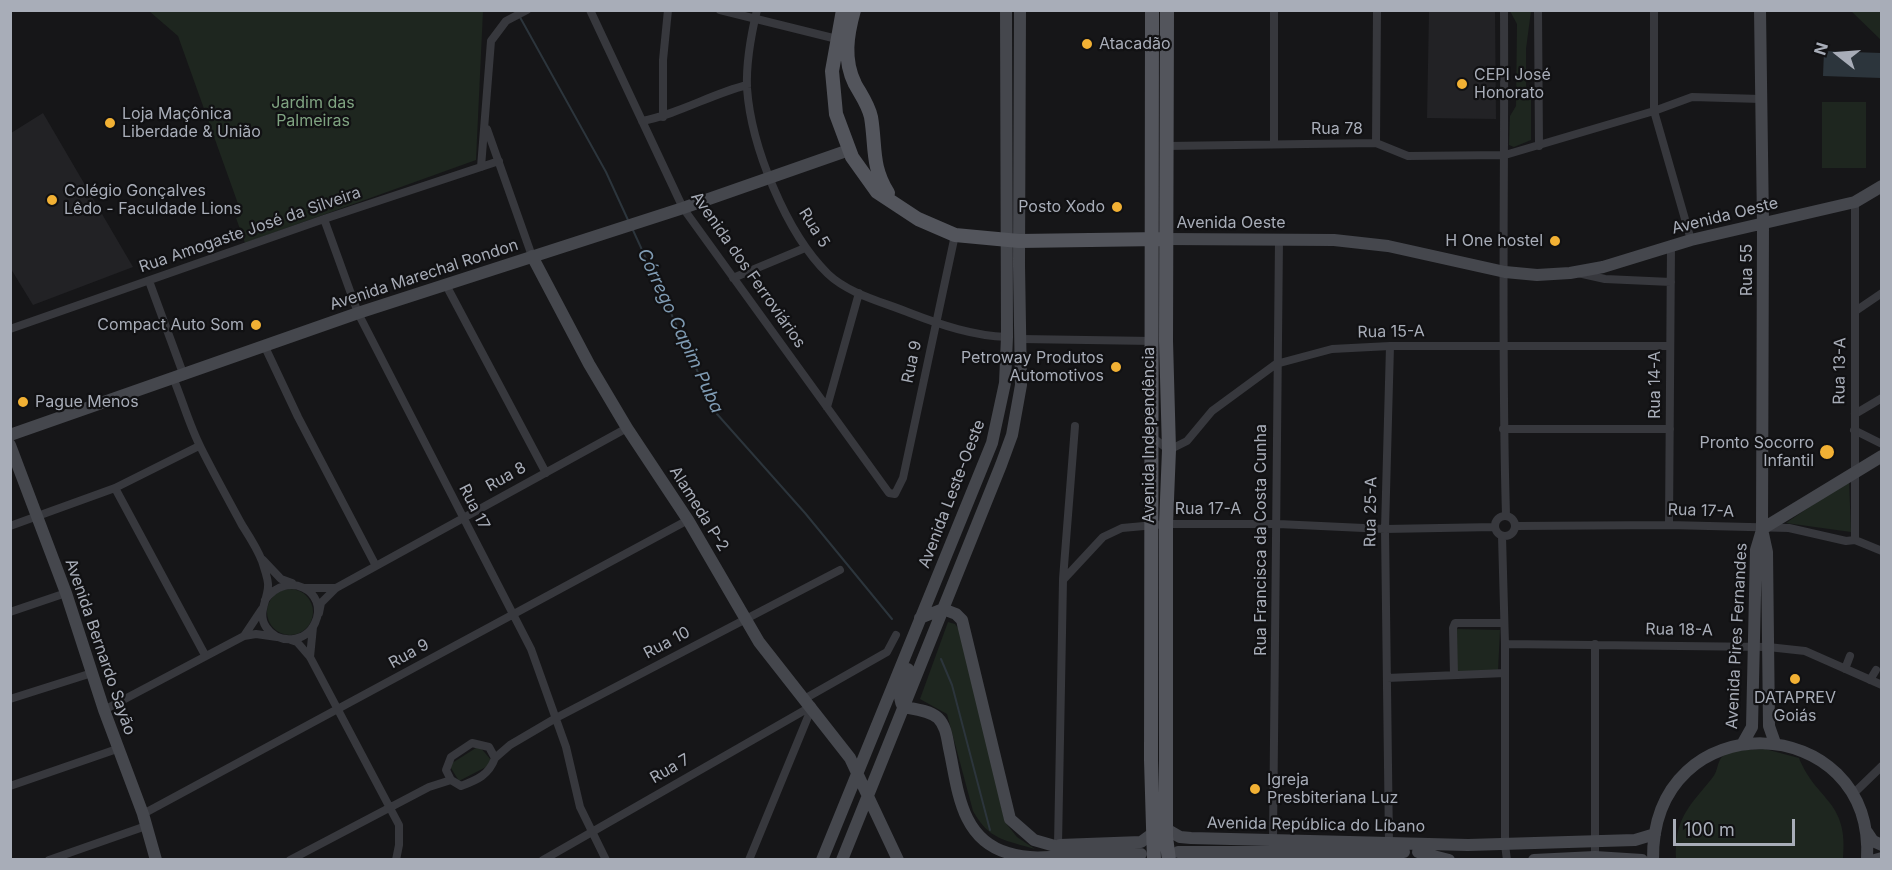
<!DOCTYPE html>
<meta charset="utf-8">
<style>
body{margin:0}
#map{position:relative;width:1892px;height:870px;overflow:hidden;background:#161618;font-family:Inter,sans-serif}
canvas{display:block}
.frame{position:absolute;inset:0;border:12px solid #a8adb8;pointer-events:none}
.north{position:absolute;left:1808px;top:24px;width:60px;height:60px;-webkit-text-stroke:4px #111113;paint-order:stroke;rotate:287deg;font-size:16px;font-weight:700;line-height:24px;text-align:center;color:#a8adb8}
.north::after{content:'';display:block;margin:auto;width:21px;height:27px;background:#a8adb8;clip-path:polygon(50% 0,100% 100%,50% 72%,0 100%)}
.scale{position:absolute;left:1673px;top:819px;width:122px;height:27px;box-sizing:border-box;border:3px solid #a8adb8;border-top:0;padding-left:8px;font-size:18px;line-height:21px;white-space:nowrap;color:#a8adb8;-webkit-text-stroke:4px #111113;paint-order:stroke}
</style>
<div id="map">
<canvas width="1892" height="870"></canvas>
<div class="frame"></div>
<div class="north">N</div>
<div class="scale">100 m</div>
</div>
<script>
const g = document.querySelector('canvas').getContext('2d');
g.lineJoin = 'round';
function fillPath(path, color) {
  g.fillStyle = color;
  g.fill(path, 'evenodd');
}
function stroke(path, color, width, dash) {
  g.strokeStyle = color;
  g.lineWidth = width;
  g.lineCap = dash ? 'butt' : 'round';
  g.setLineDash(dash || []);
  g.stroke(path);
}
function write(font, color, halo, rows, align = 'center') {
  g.font = font + ' Inter,sans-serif';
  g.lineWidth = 4.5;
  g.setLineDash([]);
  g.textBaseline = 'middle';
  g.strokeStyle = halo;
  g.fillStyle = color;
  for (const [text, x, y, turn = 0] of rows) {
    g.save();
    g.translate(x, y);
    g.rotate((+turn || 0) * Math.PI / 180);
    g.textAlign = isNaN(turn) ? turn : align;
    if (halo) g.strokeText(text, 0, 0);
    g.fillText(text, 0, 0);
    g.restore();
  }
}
const built = new Path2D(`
 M 1429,11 L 1495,11 L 1496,119 L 1427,118 Z
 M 43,113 L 133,267 L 33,305 L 11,269 L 11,133 Z`);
const green = new Path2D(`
 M 149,11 L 483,11 L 476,160 L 245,243 L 236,218 L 241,216 L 237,201 L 178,36 Z
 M 1510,11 L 1531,11 L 1526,49 L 1526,86 L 1531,95 L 1531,140 L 1514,147 L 1509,145 L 1510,116 L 1516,106 L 1517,24 Z
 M 1851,11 L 1881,11 L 1881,40 Z
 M 1822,102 L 1866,102 L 1866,168 L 1822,168 Z
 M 1849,480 L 1851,532 L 1786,523 Z
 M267 612a23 23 0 1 1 46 0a23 23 0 1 1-46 0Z
 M 948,622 L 955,624 L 961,632 L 1005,822 L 1017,837 L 1035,849 C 1005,840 989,840 973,811 L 947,714 L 920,699 Z
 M 1456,629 L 1500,630 L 1498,671 L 1457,671 Z
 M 479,746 L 492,761 L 486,767 L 459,781 L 449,765 Z
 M 1765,749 L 1799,758 C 1816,801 1849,800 1843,859 L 1676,860 C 1674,818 1689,807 1713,777 C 1718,771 1717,761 1723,756 C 1732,749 1753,750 1765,749 Z`);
const water = new Path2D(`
 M 1824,51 L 1881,53 L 1881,78 L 1823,76 Z`);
const stream = new Path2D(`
 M 516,10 L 606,172 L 628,220
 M 632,228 L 717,414 L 805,513 L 892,619
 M 941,659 L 952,685 L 990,830`);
const street = new Path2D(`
 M 590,10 L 683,208 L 889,493 L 895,494 L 903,478 L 955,235
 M 720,10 L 837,39
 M 757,10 C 751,35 746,63 747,88 C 751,146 786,233 828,274 C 849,294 883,302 910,313 C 941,325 974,336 1007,337
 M 1274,10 L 1274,144
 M 1504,10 C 1505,179 1501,347 1506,515
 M 1538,10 L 1539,146
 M 1654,10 L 1654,111 L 1691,240
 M 663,117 L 663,60 L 668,10
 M 642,121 C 679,114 711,94 747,85
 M 487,129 L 532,256
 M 1376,143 L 1377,10
 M 1167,146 L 1376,143 L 1408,156 L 1505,155 L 1654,111 L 1692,97 L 1761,99
 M 481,167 L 491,41 L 506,21 L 527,10
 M 324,219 L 358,313 L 531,649 L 566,747 L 580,807 L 606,860
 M 1578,273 L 1605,279 L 1671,282
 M 733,278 L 805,248
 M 149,281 L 184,376
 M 446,285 L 546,473
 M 1857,310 L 1882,293
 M 10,329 L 324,219 L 499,161
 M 1021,339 L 1153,341
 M 265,347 L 298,417 L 376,566
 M 174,380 C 183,402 190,427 201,448 C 214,474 228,499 242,525 C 249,536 257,548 262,561 C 264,568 269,580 268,587 C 267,602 257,613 266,627 C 278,645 306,643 315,623 C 330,591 286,569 265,600
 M 827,407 L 859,293
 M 1855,414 L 1882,398
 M 1503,429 L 1670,429
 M 1854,430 L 1882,444
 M 1152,437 L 1169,450 L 1187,441 L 1212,411 L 1276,364 L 1332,349 L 1390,346 L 1670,346
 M 115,488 L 205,655
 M1495 526a10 10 0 1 1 20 0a10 10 0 1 1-20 0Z
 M 1669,525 L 1671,246
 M 10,526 L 115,488 L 199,446
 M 1516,526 L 1669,525 L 1789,528 L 1846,541 L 1855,540 L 1882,551
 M 1502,536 L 1505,644 L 1505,845 L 1507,860
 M 1855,540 L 1855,202
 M 263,560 L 281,579 L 292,583
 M 1063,579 L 1075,426
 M 304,588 L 336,588
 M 10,612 L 66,593
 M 319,613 L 321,603 L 336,588 L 627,428
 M 244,636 L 262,609
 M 291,640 L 297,642 L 310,657 L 399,825 L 399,845 L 396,860
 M 1505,644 L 1768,647 L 1805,651 L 1882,685
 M 1595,644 L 1595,857
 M 310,657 L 313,627
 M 1845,669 L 1850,656
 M 1454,675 L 1453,628 L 1455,623 L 1504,623
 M 1387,678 L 1505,673
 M 1870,680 L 1876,670
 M 806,698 L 887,652 L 896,635
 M 10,699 L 92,673
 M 104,710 L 244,636 L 256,634 L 277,637
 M 472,743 L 489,747 L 495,758 C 489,775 477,780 461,786 L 451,780 L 446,770 L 451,757 Z
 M 495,758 L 510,745 L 556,718 L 840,570
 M 10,786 L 117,749
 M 1852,795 L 1882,766
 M 143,814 L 688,520
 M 1273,840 L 1279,240
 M 1389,844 L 1385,529 L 1390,346
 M 1058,845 L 1063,580 L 1103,537 L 1122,528 L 1166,524 L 1278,524 L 1385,529 L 1495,527
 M 49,860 L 146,826
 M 290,860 L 429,787 L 451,780
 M 543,860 L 812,706
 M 749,860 L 812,707`);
const secondary = new Path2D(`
 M 1760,10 L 1763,224 L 1762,529 L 1767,552 L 1769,726 L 1775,743
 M 1167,239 L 1334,240 L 1388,246 L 1505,272 L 1537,275 L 1570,273 L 1603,267 L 1691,240 L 1855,202 L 1882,186
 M 532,256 L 589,364 L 627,428 L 688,520 L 759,642 L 850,758 L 898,860
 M 10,435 L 358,313 L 683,208 L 849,150
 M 10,445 L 66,593 L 104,710 L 143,814 L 156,860
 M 1762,529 L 1882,456
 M 920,618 L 943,609 L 956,614 L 962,620 L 1010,819 L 1034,840 L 1079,853
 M 908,669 C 903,682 896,694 903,707 C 914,709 929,710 938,718 C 946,726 947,738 949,748 C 958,789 960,839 1008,853 C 1033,861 1056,856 1081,854 C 1101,852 1121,854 1141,854
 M 1743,743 L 1752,727 L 1756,550 L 1762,530
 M 1166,829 L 1180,837 L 1191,838 L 1468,845 L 1635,840 L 1655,834
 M 1867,832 L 1873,841 L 1882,845
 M 1060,845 L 1141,842 L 1152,834
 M 1178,852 L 1404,852
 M 1418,852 L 1449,860
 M 822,860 L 992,443 L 1005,383 L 1007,337 L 1006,10
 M 842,860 L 1001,465 L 1012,435 L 1021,385 L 1019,265 L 1020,10
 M 1534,860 L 1595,857 L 1642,860
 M 1653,860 C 1651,700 1876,709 1867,860
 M 1875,860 L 1882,858`);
const primary = new Path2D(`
 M 843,10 L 832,71 L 836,114 L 852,157 L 877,192 L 918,219 L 955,235 L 1019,241 L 1161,239
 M 854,10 C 847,35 843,60 855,84 C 861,95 868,104 871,117 C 876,147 871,166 888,193
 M 1152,10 L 1151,760 L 1154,860
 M 1167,10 L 1166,341 L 1169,450 L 1166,524 L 1166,837 L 1169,860`);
const markers = [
 [1087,44,6,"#f2b134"],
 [1462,84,6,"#f2b134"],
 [110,123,6,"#f2b134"],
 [52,200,6,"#f2b134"],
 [1117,207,6,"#f2b134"],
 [1555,241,6,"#f2b134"],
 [256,325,6,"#f2b134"],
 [1116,367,6,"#f2b134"],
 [23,402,6,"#f2b134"],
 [1827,452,8,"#f2b134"],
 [1795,679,6,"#f2b134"],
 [1255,789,6,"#f2b134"]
];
const poiNames = [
 ["Atacadão",1099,44],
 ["CEPI José",1474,75],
 ["Honorato",1474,93],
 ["Loja Maçônica",122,114],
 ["Liberdade & União",122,132],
 ["Colégio Gonçalves",64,191],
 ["Lêdo - Faculdade Lions",64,209],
 ["Posto Xodo",1105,207,"right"],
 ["H One hostel",1543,241,"right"],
 ["Compact Auto Som",244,325,"right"],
 ["Petroway Produtos",1104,358,"right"],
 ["Automotivos",1104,376,"right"],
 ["Pague Menos",35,402],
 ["Pronto Socorro",1814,443,"right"],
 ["Infantil",1814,461,"right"],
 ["DATAPREV",1795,698,"center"],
 ["Goiás",1795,716,"center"],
 ["Igreja",1267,780],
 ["Presbiteriana Luz",1267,798]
];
const parkNames = [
 ["Jardim das",313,103],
 ["Palmeiras",313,121]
];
const streetNames = [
 ["Rua 78",1337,129],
 ["Avenida Oeste",1725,216,-14],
 ["Avenida Oeste",1231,223],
 ["Rua 5",814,228,58],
 ["Rua Amogaste José da Silveira",250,230,-19],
 ["Avenida dos Ferroviários",748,270,55],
 ["Rua 55",1747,270,-90],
 ["Avenida Marechal Rondon",424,275,-18],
 ["Rua 15-A",1391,332,-1],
 ["Rua 9",912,362,-78],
 ["Rua 13-A",1840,371,-89],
 ["Rua 14-A",1655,385,-90],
 ["Avenida Independência",1149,435,-90],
 ["Rua 8",506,477,-29],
 ["Avenida Leste-Oeste",952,494,-69],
 ["Rua 17",474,507,63],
 ["Alameda P-2",699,509,58],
 ["Rua 17-A",1208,509],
 ["Rua 17-A",1701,511,2],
 ["Rua 25-A",1371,512,-89],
 ["Rua Francisca da Costa Cunha",1261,540,-90],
 ["Rua 18-A",1679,630,1],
 ["Avenida Pires Fernandes",1737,636,-87],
 ["Rua 10",667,643,-28],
 ["Avenida Bernardo Sayão",100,647,71],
 ["Rua 9",409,654,-29],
 ["Rua 7",670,769,-30],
 ["Avenida República do Líbano",1316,825,1]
];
const waterNames = [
 ["Córrego Capim Puba",680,331,65]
];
fillPath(built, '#222225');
fillPath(green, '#1e261f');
fillPath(water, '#2c353c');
stroke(stream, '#2c353c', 2);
stroke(street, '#37383d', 8);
stroke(secondary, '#45474d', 12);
stroke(primary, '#53555c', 14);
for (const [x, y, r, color] of markers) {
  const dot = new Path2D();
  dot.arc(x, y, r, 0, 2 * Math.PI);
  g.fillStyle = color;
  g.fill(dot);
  stroke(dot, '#111113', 2);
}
write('16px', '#a8adb8', '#111113', poiNames, 'left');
write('16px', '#7fa381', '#111113', parkNames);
write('16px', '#a8adb8', '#111113', streetNames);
write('italic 18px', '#7f9bb3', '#111113', waterNames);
</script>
